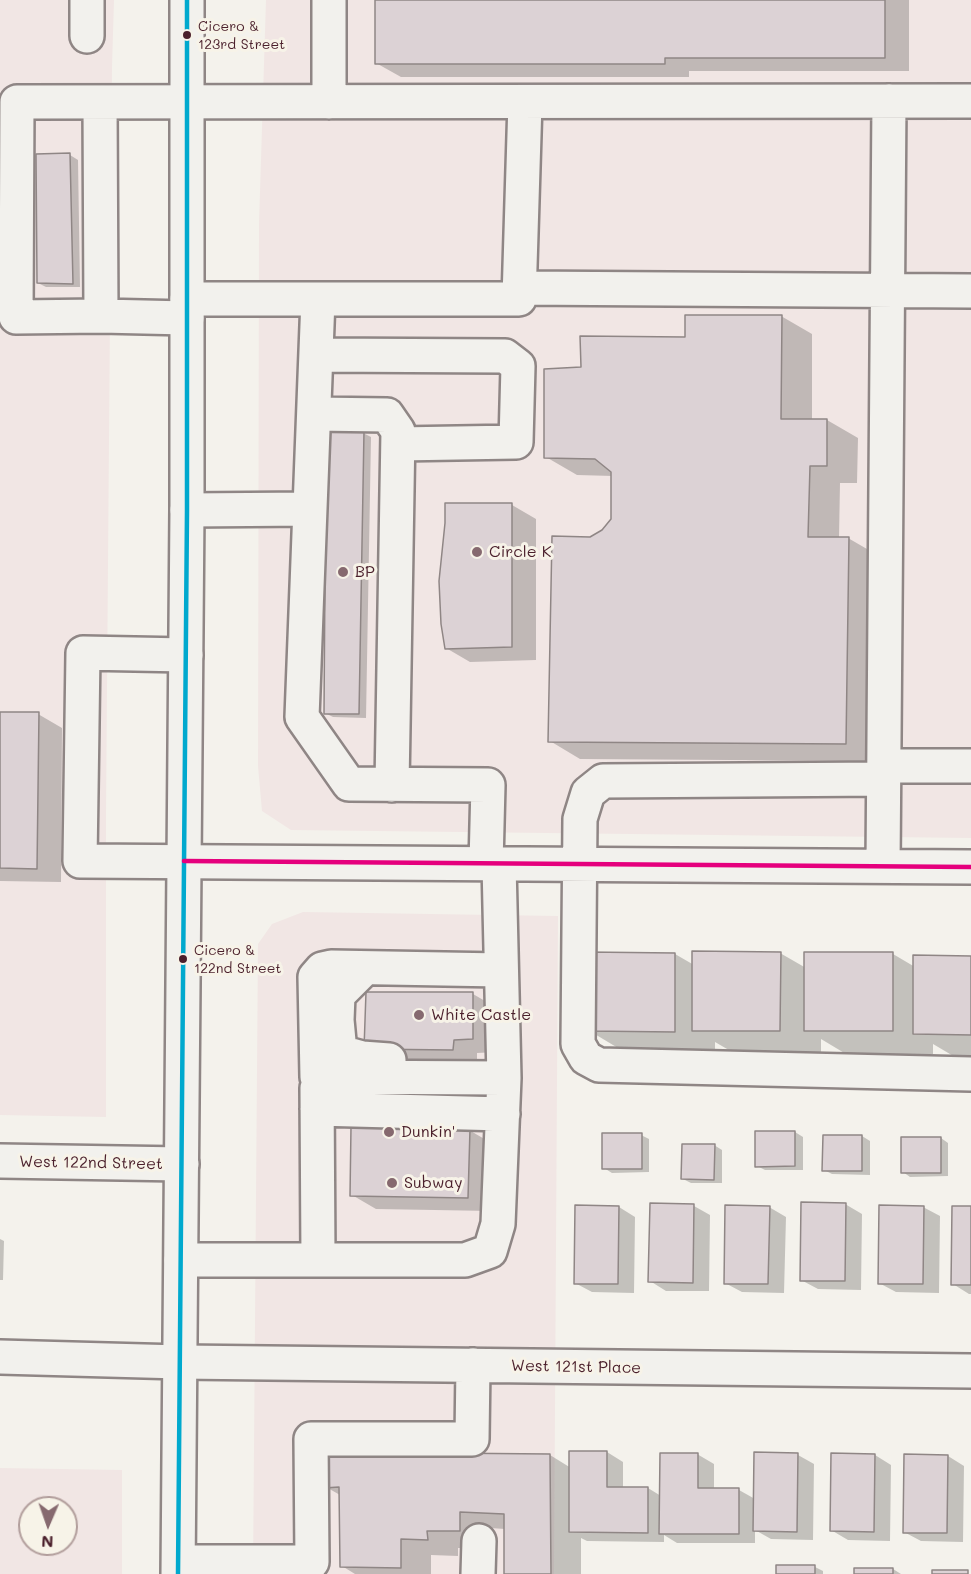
<!DOCTYPE html>
<style>
body{margin:0}
#map{position:relative;width:971px;height:1574px;overflow:hidden;background:#f4f2ec;font-family:Mali,sans-serif}
canvas{display:block}
.north{position:absolute;left:18px;top:1496px;width:60px;height:60px;box-sizing:border-box;background:#f7f3e8;border:2px solid #b29e9c;border-radius:50%;rotate:182deg;font-size:16px;font-weight:700;line-height:24px;text-align:center;color:#4a1f2b}
.north::after{content:'';display:block;margin:auto;width:21px;height:27px;background:#86696f;clip-path:polygon(50% 0,100% 100%,50% 72%,0 100%)}
</style>
<div id="map">
<canvas width="971" height="1574"></canvas>
<div class="north">N</div>
</div>
<script>
const g = document.querySelector('canvas').getContext('2d');
g.lineJoin = 'round';
function fillPath(path, color) {
  g.fillStyle = color;
  g.fill(path, 'evenodd');
}
function stroke(path, color, width, dash) {
  g.strokeStyle = color;
  g.lineWidth = width;
  g.lineCap = dash ? 'butt' : 'round';
  g.setLineDash(dash || []);
  g.stroke(path);
}
function write(font, color, halo, rows, align = 'center') {
  g.font = font + ' Mali,sans-serif';
  g.lineWidth = 6;
  g.setLineDash([]);
  g.textBaseline = 'middle';
  g.strokeStyle = halo;
  g.fillStyle = color;
  for (const [text, x, y, turn = 0] of rows) {
    g.save();
    g.translate(x, y);
    g.rotate((+turn || 0) * Math.PI / 180);
    g.textAlign = isNaN(turn) ? turn : align;
    if (halo) g.strokeText(text, 0, 0);
    g.fillText(text, 0, 0);
    g.restore();
  }
}
const built = new Path2D(`
 M 0,0 L 114,0 L 112,67 L 106,812 L 106,1117 L 0,1115 Z
 M 266,0 L 971,0 L 971,838 L 291,830 L 262,811 L 258,766 L 259,224 Z
 M 303,912 L 558,916 L 554,1574 L 253,1574 L 258,944 L 272,924 Z
 M 0,1468 L 122,1470 L 122,1574 L 0,1574 ZM 30,1508 L 66,1508 L 66,1544 L 30,1544 Z`);
const shadow = new Path2D(`
 M 377,0 L 909,0 L 909,71 L 689,71 L 689,77 L 401,77 L 376,63 Z
 M 70,155 L 78,160 L 80,287 L 46,287 L 38,283 Z
 M 781,316 L 812,334 L 812,420 L 827,420 L 858,438 L 857,483 L 840,483 L 839,538 L 848,538 L 879,556 L 877,761 L 580,759 L 550,741 L 591,539 L 603,531 L 613,520 L 613,476 L 577,475 L 546,457 L 583,369 L 687,339 Z
 M 363,433 L 371,437 L 366,718 L 333,717 L 325,713 Z
 M 512,505 L 536,519 L 536,660 L 470,662 L 446,648 Z
 M 0,714 L 38,714 L 62,728 L 61,882 L 0,881 Z
 M 780,953 L 806,968 L 893,954 L 915,967 L 971,957 L 971,1057 L 955,1057 L 933,1044 L 933,1054 L 846,1054 L 821,1039 L 821,1054 L 734,1053 L 715,1042 L 715,1054 L 628,1054 L 588,1030 L 675,954 L 694,965 Z
 M 367,993 L 473,994 L 497,1008 L 497,1052 L 477,1053 L 477,1063 L 389,1062 Z
 M 469,1130 L 493,1144 L 492,1211 L 376,1209 L 352,1195 Z
 M 795,1132 L 803,1137 L 803,1170 L 765,1170 L 757,1166 Z
 M 641,1135 L 649,1139 L 649,1172 L 612,1173 L 604,1168 Z
 M 862,1136 L 870,1141 L 870,1175 L 832,1174 L 824,1170 L 824,1137 Z
 M 941,1138 L 948,1143 L 948,1176 L 910,1177 L 903,1172 Z
 M 714,1145 L 722,1150 L 722,1183 L 691,1183 L 683,1179 Z
 M 845,1204 L 862,1214 L 861,1290 L 818,1289 L 801,1280 Z
 M 694,1206 L 710,1215 L 709,1291 L 666,1291 L 650,1281 Z
 M 619,1207 L 635,1217 L 634,1293 L 592,1292 L 575,1283 Z
 M 769,1207 L 786,1217 L 784,1293 L 742,1292 L 725,1283 Z
 M 923,1207 L 940,1216 L 939,1293 L 896,1292 L 879,1283 Z
 M 971,1208 L 971,1294 L 969,1294 L 953,1284 Z
 M 0,1239 L 4,1241 L 3,1280 L 0,1280 Z
 M 607,1452 L 623,1462 L 623,1488 L 648,1488 L 661,1496 L 697,1454 L 714,1464 L 714,1490 L 739,1490 L 755,1499 L 798,1455 L 814,1464 L 813,1540 L 771,1539 L 755,1530 L 755,1543 L 677,1543 L 664,1535 L 664,1542 L 587,1541 L 581,1538 L 581,1574 L 506,1574 L 505,1529 L 490,1528 L 490,1548 L 458,1548 L 458,1556 L 431,1555 L 431,1574 L 355,1574 L 342,1566 L 340,1495 L 326,1487 L 550,1455 L 571,1468 Z
 M 875,1455 L 891,1465 L 890,1541 L 848,1540 L 831,1530 Z
 M 905,1456 L 948,1456 L 964,1466 L 963,1542 L 921,1541 L 904,1532 Z
 M 815,1567 L 823,1571 L 823,1574 L 777,1574 Z
 M 855,1569 L 893,1569 L 901,1574 L 855,1574 Z`);
const building = new Path2D(`
 M 375,0 L 885,0 L 885,58 L 665,58 L 665,64 L 375,64 Z
 M 70,153 L 73,284 L 37,283 L 36,154 Z
 M 685,315 L 782,315 L 781,419 L 827,419 L 827,466 L 810,466 L 808,537 L 849,537 L 846,744 L 548,742 L 552,536 L 590,537 L 602,530 L 611,519 L 611,472 L 595,459 L 544,458 L 544,369 L 581,367 L 580,336 L 685,337 Z
 M 326,431 L 364,431 L 359,714 L 324,714 Z
 M 445,503 L 512,503 L 512,647 L 445,649 L 441,624 L 439,581 L 445,523 Z
 M 0,712 L 39,712 L 37,869 L 0,868 Z
 M 692,951 L 781,952 L 780,1031 L 692,1031 Z
 M 586,952 L 675,953 L 675,1032 L 586,1031 Z
 M 804,952 L 893,952 L 893,1031 L 804,1031 Z
 M 913,955 L 971,956 L 971,1035 L 913,1034 Z
 M 366,992 L 473,992 L 473,1039 L 454,1040 L 453,1050 L 364,1049 Z
 M 351,1127 L 470,1129 L 468,1198 L 350,1196 Z
 M 755,1131 L 795,1131 L 795,1166 L 755,1167 Z
 M 602,1133 L 642,1133 L 642,1169 L 602,1169 Z
 M 823,1135 L 862,1135 L 862,1171 L 822,1171 Z
 M 901,1137 L 941,1137 L 941,1173 L 901,1173 Z
 M 682,1144 L 715,1144 L 714,1180 L 681,1179 Z
 M 801,1202 L 846,1203 L 845,1281 L 800,1281 Z
 M 650,1203 L 694,1204 L 693,1283 L 648,1282 Z
 M 575,1205 L 619,1206 L 618,1284 L 574,1284 Z
 M 725,1205 L 770,1206 L 768,1284 L 724,1284 Z
 M 879,1205 L 924,1206 L 923,1284 L 878,1284 Z
 M 952,1206 L 971,1206 L 971,1285 L 951,1285 Z
 M 569,1451 L 607,1451 L 607,1487 L 648,1487 L 648,1533 L 569,1532 Z
 M 324,1452 L 550,1454 L 551,1574 L 504,1574 L 504,1514 L 460,1512 L 460,1531 L 427,1531 L 428,1540 L 401,1539 L 401,1568 L 340,1567 L 339,1487 L 324,1488 Z
 M 754,1452 L 798,1453 L 797,1532 L 753,1531 Z
 M 660,1453 L 698,1453 L 698,1488 L 739,1488 L 739,1534 L 659,1534 Z
 M 831,1453 L 875,1454 L 874,1532 L 830,1531 Z
 M 904,1454 L 948,1455 L 947,1533 L 903,1533 Z
 M 776,1565 L 815,1565 L 815,1574 L 776,1574 Z
 M 854,1568 L 893,1568 L 893,1574 L 854,1574 Z
 M 932,1570 L 968,1570 L 968,1574 L 932,1574 Z`);
const minor = new Path2D(`
 M 87,36 L 87,0
 M 100,102 L 101,316
 M 329,102 L 329,0
 M 519,288 L 971,291
 M 187,299 L 318,299 L 302,717 L 349,784 L 488,785 L 486,864
 M 318,299 L 519,299 L 525,102
 M 187,318 L 101,316 L 16,317 L 17,102 L 971,101
 M 316,355 L 505,356 L 518,366 L 516,442 L 398,444
 M 314,414 L 387,415 L 398,431 L 392,785
 M 187,510 L 310,509
 M 186,655 L 83,653 L 80,861 L 971,867
 M 884,766 L 971,766
 M 884,779 L 603,781 L 588,793 L 580,819 L 578,1044 L 586,1058 L 599,1065 L 971,1074
 M 883,866 L 889,101
 M 365,968 L 338,995 L 337,1020 L 340,1052 L 362,1058 L 389,1060
 M 501,970 L 331,967 L 322,969 L 315,977 L 317,1077 L 504,1078
 M 317,1088 L 318,1260
 M 317,1109 L 503,1114
 M 0,1161 L 182,1164
 M 181,1260 L 465,1260 L 490,1251 L 498,1224 L 504,1078 L 499,864
 M 0,1357 L 180,1362 L 971,1371
 M 179,1562 L 312,1562 L 311,1439 L 472,1439 L 473,1365
 M 478,1574 L 479,1541`);
const major = new Path2D(`
 M 178,1574 L 187,510 L 187,0`);
const bus1 = new Path2D(`
 M 178,1574 L 187,510 L 187,0`);
const bus2 = new Path2D(`
 M 184,861 L 971,867`);
const markers = [
 [187,35,5,"#4a1f2b"],
 [477,552,6,"#86696f"],
 [343,572,6,"#86696f"],
 [183,959,5,"#4a1f2b"],
 [419,1015,6,"#86696f"],
 [389,1132,6,"#86696f"],
 [392,1183,6,"#86696f"]
];
const busNames = [
 ["Cicero &",198,27],
 ["123rd Street",198,45],
 ["Cicero &",194,951],
 ["122nd Street",194,969]
];
const poiNames = [
 ["Circle K",489,552],
 ["BP",355,572],
 ["White Castle",431,1015],
 ["Dunkin'",401,1132],
 ["Subway",404,1183]
];
const streetNames = [
 ["West 122nd Street",91,1163,1],
 ["West 121st Place",576,1367,1]
];
fillPath(built, '#f1e6e4');
fillPath(shadow, '#0003');
fillPath(building, '#dcd2d5');
stroke(building, '#8f8685', 1.5);
stroke(minor, '#8f8685', 38);
stroke(major, '#8f8685', 38);
stroke(minor, '#f2f1ed', 33);
stroke(major, '#f2f1ed', 33);
stroke(bus1, '#00a9ce', 4.5);
stroke(bus2, '#e5007d', 4.5);
for (const [x, y, r, color] of markers) {
  const dot = new Path2D();
  dot.arc(x, y, r, 0, 2 * Math.PI);
  g.fillStyle = color;
  g.fill(dot);
  stroke(dot, '#f7f3e8', 2);
}
write('14px', '#4a1f2b', '#f7f3e8', busNames, 'left');
write('16px', '#4a1f2b', '#f7f3e8', poiNames, 'left');
write('16px', '#4a1f2b', '#f7f3e8', streetNames);
</script>
